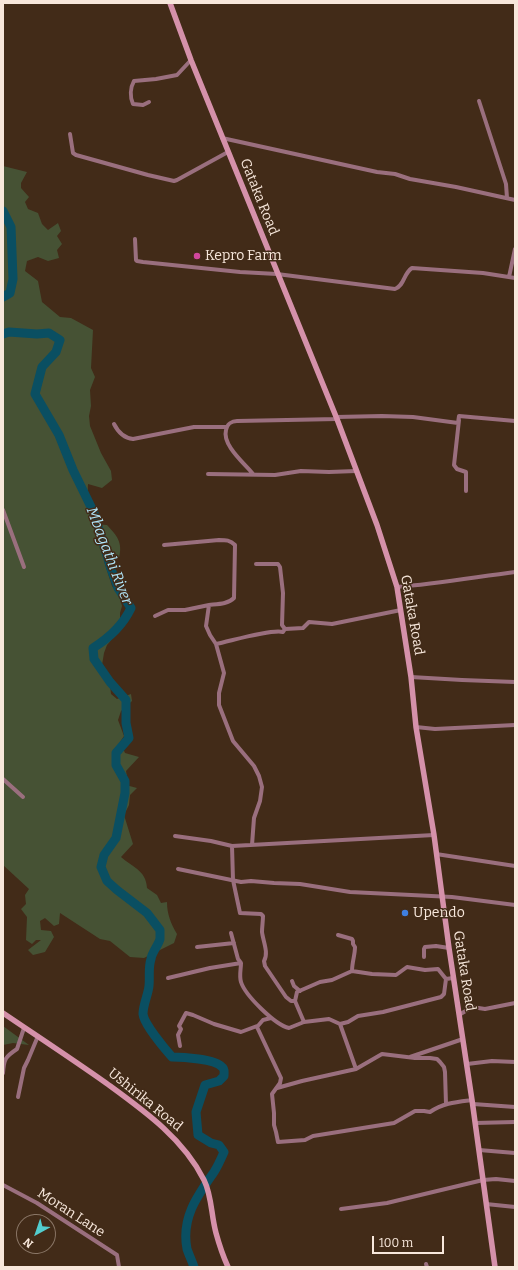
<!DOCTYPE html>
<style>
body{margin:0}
#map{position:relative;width:518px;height:1270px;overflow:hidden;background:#422b18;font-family:Bitter,serif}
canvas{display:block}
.frame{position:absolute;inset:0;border:4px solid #f7e7db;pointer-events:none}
.north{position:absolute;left:16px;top:1214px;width:40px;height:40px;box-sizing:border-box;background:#422b18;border:1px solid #8a7666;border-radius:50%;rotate:220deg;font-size:11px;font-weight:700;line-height:16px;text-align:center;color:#f7e7db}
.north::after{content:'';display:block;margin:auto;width:14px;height:18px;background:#52cdce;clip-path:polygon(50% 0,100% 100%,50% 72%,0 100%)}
.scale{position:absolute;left:372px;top:1236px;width:72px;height:18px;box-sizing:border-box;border:2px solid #f7e7db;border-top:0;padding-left:5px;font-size:12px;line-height:14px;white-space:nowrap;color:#f7e7db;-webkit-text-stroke:3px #422b18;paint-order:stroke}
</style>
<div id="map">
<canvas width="518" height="1270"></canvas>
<div class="frame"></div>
<div class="north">N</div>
<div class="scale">100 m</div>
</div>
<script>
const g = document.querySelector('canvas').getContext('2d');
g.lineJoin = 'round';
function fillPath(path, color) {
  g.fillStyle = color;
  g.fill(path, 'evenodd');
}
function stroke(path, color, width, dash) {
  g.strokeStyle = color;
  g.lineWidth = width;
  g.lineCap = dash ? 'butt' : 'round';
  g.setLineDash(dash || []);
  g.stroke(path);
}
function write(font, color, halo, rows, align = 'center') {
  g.font = font + ' Bitter,serif';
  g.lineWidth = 3;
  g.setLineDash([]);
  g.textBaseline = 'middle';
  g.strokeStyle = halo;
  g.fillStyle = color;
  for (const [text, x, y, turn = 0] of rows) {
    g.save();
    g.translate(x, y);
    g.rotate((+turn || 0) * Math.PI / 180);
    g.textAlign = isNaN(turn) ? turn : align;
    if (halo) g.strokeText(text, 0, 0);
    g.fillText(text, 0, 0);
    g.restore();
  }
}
const green = new Path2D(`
 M 3,166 L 27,172 L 21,183 L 21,188 L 29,197 L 25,202 L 28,209 L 38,213 L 42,224 L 48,230 L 58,223 L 61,231 L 57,236 L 62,244 L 57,250 L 59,258 L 48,261 L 38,257 L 27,261 L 25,271 L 38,281 L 42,302 L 60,317 L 71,318 L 93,330 L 91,368 L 95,377 L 90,390 L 91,406 L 89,416 L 90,426 L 101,453 L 111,471 L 112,480 L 102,488 L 88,484 L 87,509 L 93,524 L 107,525 C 117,536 123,542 119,558 L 104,561 L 112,586 L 119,595 L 122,606 L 120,613 L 120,630 L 107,645 L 104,653 L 102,665 L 109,676 L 111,694 L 117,699 L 131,694 L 132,701 L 121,711 L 118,720 L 124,736 L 120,742 L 125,753 L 139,757 L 126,771 L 127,777 L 122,784 L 137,788 L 130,795 L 129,805 L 124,815 L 133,844 L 121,857 C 132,867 146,870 147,888 L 157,895 L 161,903 L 167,902 C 167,914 171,924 177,934 L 174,943 L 144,958 L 130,957 L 110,941 L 100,939 L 60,913 L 59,924 L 54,926 L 45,918 L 40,921 L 41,930 L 51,931 L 54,937 L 45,952 L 33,955 L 28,950 L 41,940 L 36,940 L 32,944 L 26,940 L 27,917 L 21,909 L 26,904 L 25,895 L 29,889 L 3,865 Z
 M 3,1026 L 29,1045 L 13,1043 L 3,1045 Z`);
const river = new Path2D(`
 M 3,211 L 11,227 L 13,279 L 10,293 L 3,297
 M 3,334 L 9,332 L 37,334 L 49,333 L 60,340 L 56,352 L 42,367 L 35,394 L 59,435 L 73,470 L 94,513 L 111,569 L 118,588 L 131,608 C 123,625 109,638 93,648 L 94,659 L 110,682 L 126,700 L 126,723 L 129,738 L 116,753 L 116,765 L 125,781 L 125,793 L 116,838 L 104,855 L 101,867 L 107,881 L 117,890 L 147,913 L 160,930 C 160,932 160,936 160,939 C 158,946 152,952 151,959 C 148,968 150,977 149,986 C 148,995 143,1005 143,1014 C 144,1024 165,1049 172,1057 C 182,1057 216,1059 222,1067 C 225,1069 224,1072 224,1076 L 219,1081 L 205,1085 L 196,1112 L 198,1135 L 211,1143 L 219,1145 L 224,1152 C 221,1159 218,1166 214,1172 C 197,1196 181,1218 187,1249 C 189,1255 192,1261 194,1267`);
const street = new Path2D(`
 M 479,101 L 506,184 L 507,198
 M 149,102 L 143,105 L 133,104 C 130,97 130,88 134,81 L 156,79 L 177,75 L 191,60
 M 70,134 L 73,153 L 76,155 L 148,175 L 174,181 L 177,180 L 228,152
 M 222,138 L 377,172 L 395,174 L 410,179 L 456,187 L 515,200
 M 135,239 L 136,260 L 137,261 L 143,262 L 240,272 L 277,274 L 395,289 C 405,285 403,274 412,268 L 483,273 L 515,278
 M 509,277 L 515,249
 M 336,417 L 382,416 L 413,417 L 458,423 L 459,416 L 515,421
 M 459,420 L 454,465 L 457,469 L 466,472 L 466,491
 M 114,424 C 118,432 124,438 133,439 L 194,427 L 226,427
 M 208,474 L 275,475 L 301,471 L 329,472 L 356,471
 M 253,474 C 244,463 222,445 226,430 C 227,424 232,421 237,421 L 337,419
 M 3,510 L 24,567
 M 164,545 L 219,540 C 226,540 230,540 235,545 L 234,598 C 228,604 218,604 209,605
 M 256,564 L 278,564 L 280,567 L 283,593 L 282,625 L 285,629 L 303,628 L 309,622 L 332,624 L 401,610
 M 397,587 C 436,584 476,577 515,572
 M 155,616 L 168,610 L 185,610 L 209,605 L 206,626 L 210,635 L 216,644 L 224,673 L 219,693 L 219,705 L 233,741 L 254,766 L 259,776 L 262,787 L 260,801 L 254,818 L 252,845
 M 216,644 C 231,641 271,629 283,632 L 285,629
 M 411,677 L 462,680 L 515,682
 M 416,727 L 435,729 L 515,725
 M 3,779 L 23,797
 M 434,835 L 232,846 L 233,880 L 240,913 L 261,914 L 263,916 C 263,921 262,927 262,932 C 263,941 269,953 264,961 L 265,966 L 286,997 L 291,1001 L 295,1001 L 304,1022 L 329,1019 L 340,1024 L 348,1022 L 358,1016 L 383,1012 L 441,997 L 444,994 L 446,979
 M 175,836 L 211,841 L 232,846
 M 436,854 L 515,866
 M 178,869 L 241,882 L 251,881 L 274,883 L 300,884 L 350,892 L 452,897 L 515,905
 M 231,933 L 238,959 L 241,963
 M 338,935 L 352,939 L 353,941 L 353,944 L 355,947 C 355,955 352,962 352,971
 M 197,947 L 234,943
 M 424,957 L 424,949 L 425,947 L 436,946 L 449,948
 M 168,978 L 210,968 L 241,963 C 241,969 239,976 241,982 C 245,995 275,1025 289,1028 L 304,1022
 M 292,981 L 294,986 L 300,991
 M 295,1001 L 297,992 L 320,982 L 332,980 L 352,971 L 372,974 L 396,975 L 407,967 L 425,970 L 438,969 L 446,979 L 453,978
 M 459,1015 L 472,1007 L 485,1009 L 515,1003
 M 271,1018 L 263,1020 L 257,1027 L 281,1078 L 280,1083 L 272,1094 L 274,1113 L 274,1125 L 276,1132 L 278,1142 L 305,1140 L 313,1136 L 394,1123 L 415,1111 L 424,1111 L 430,1112 C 443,1103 456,1102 472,1100
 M 340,1024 L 356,1069
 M 180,1046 L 178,1035 L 181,1029 L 179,1026 L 186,1013 L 193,1015 L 214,1024 L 241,1032 L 257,1026
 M 410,1057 L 463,1039
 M 467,1064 L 492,1061 L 515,1062
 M 3,1073 C 4,1059 5,1057 17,1049 L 24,1028
 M 277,1088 L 302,1081 L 356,1069 L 382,1054 L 415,1058 L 430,1058 L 437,1059 L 440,1062 L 444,1067 L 445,1072 L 446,1104
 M 18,1097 L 24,1068 L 28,1060 L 38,1036
 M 473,1104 L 515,1107
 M 475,1123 L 515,1122
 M 479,1150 L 515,1153
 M 3,1185 L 37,1203 L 117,1255 L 119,1267
 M 486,1204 L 515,1207
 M 341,1209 L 387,1203 L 483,1180 L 496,1179 L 515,1181
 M 426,1264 L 427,1267`);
const secondary = new Path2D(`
 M 170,3 L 191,60 L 337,419 L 377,525 L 397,587 L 411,677 L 416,727 L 434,835 L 449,948 L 472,1100 L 495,1267
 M 3,1013 C 37,1036 72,1059 106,1083 C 143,1110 183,1138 204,1180 C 212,1196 211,1215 216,1233 C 219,1244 223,1256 228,1267`);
const markers = [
 [197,256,4,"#d1479c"],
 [405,913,4,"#3f7fe0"]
];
const streetNames = [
 ["Gataka Road",259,197,68],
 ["Gataka Road",412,615,80],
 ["Gataka Road",464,971,81],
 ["Ushirika Road",145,1100,39],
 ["Moran Lane",71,1213,33]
];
const poiNames = [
 ["Kepro Farm",205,256],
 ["Upendo",413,913]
];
const waterNames = [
 ["Mbagathi River",109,556,69]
];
fillPath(green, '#465234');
stroke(river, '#0a4f62', 9);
stroke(street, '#9a6f7e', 4);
stroke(secondary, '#d591aa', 5.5);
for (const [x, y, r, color] of markers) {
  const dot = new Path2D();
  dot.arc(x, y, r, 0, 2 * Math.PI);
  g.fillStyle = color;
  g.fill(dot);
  stroke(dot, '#422b18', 1.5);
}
write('14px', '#f7e7db', '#422b18', streetNames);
write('14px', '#f7e7db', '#422b18', poiNames, 'left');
write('italic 15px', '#afe3f6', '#422b18', waterNames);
</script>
